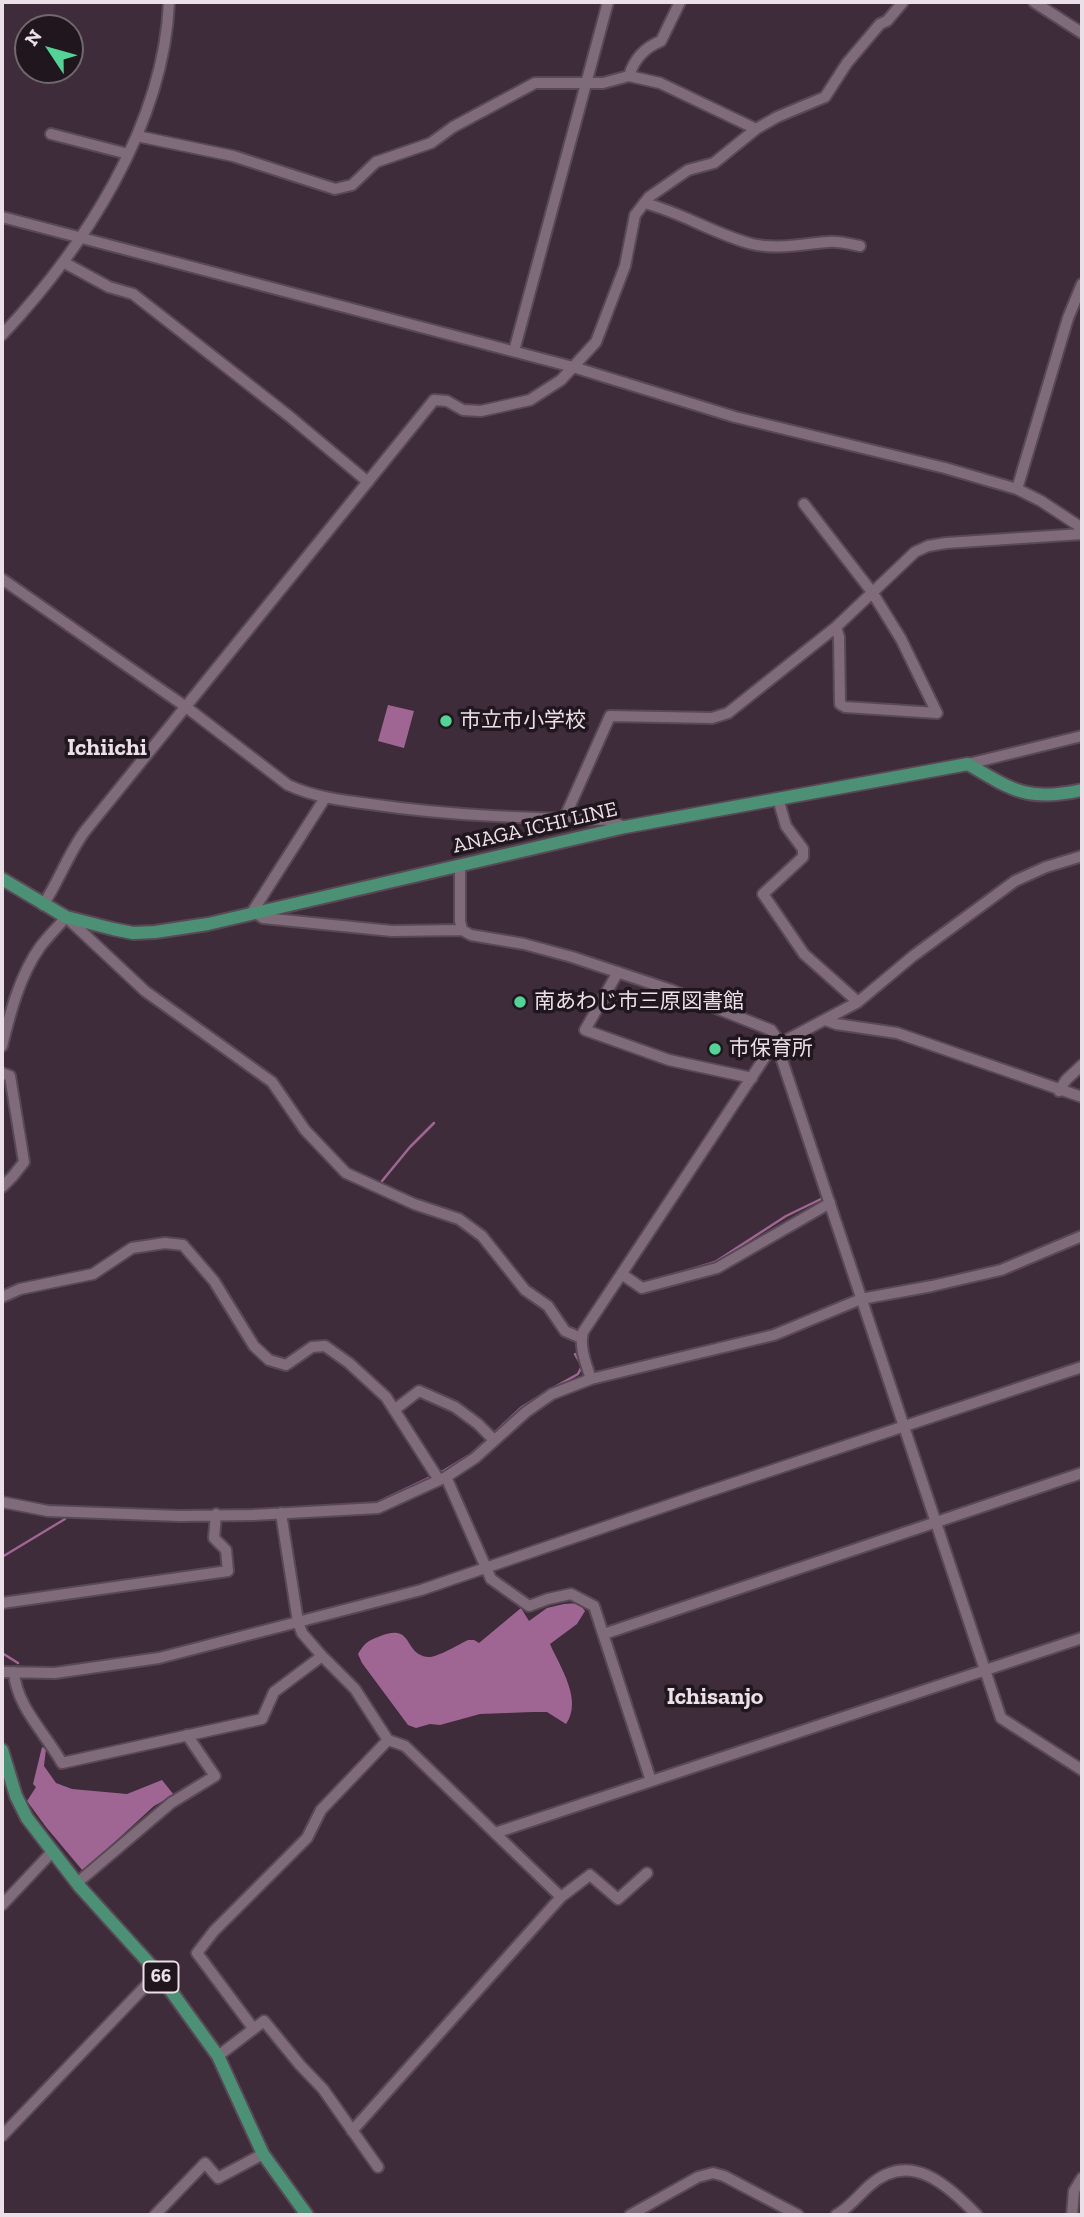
<!DOCTYPE html>
<meta charset="utf-8">
<style>
body{margin:0}
#map{position:relative;width:1084px;height:2217px;overflow:hidden;background:#3e2c3a;font-family:"Zilla Slab",serif}
canvas{display:block}
.frame{position:absolute;inset:0;border:4px solid #ebdfe8;pointer-events:none}
.north{position:absolute;left:14px;top:14px;width:70px;height:70px;box-sizing:border-box;background:#20171e;border:2px solid #71676f;border-radius:50%;rotate:306deg;font-size:19px;font-weight:700;line-height:28px;text-align:center;color:#ebdfe8}
.north::after{content:'';display:block;margin:auto;width:24px;height:32px;background:#54d396;clip-path:polygon(50% 0,100% 100%,50% 72%,0 100%)}
</style>
<div id="map">
<canvas width="1084" height="2217"></canvas>
<div class="frame"></div>
<div class="north">N</div>
</div>
<script>
const g = document.querySelector('canvas').getContext('2d');
g.lineJoin = 'round';
function fillPath(path, color) {
  g.fillStyle = color;
  g.fill(path, 'evenodd');
}
function stroke(path, color, width, dash) {
  g.strokeStyle = color;
  g.lineWidth = width;
  g.lineCap = dash ? 'butt' : 'round';
  g.setLineDash(dash || []);
  g.stroke(path);
}
function write(font, color, halo, rows, align = 'center') {
  g.font = font + ' "Zilla Slab","Noto Sans JP",serif';
  g.lineWidth = 7;
  g.setLineDash([]);
  g.textBaseline = 'middle';
  g.strokeStyle = halo;
  g.fillStyle = color;
  for (const [text, x, y, turn = 0] of rows) {
    g.save();
    g.translate(x, y);
    g.rotate((+turn || 0) * Math.PI / 180);
    g.textAlign = isNaN(turn) ? turn : align;
    if (halo) g.strokeText(text, 0, 0);
    g.fillText(text, 0, 0);
    g.restore();
  }
}
const water = new Path2D(`
 M 388,705 L 414,711 L 404,748 L 378,741 Z
 M 564,1604 C 573,1603 580,1603 585,1611 L 577,1624 L 550,1644 C 560,1667 583,1700 566,1724 L 547,1712 L 533,1712 L 480,1714 L 440,1725 L 430,1724 L 416,1728 L 408,1725 L 362,1663 L 358,1654 C 364,1644 367,1641 378,1637 C 415,1621 402,1654 428,1657 C 436,1658 458,1645 468,1640 L 474,1640 L 479,1643 L 521,1608 L 529,1621 L 547,1608 Z
 M 42,1747 L 46,1749 L 44,1766 L 56,1783 L 72,1789 L 127,1794 L 162,1780 L 174,1795 L 154,1806 L 83,1871 L 46,1827 L 27,1801 L 36,1787 L 33,1784 Z`);
const stream = new Path2D(`
 M 382,1181 L 410,1147 L 434,1123
 M 682,1272 L 715,1262 L 786,1216 L 821,1199
 M 551,1389 L 578,1374 L 582,1366 L 575,1354
 M 493,1434 L 522,1407 L 546,1392
 M 440,1473 L 471,1454 L 489,1438
 M 374,1504 L 431,1477
 M 2,1557 L 65,1519
 M 2,1653 L 18,1663`);
const minor = new Path2D(`
 M 1034,2 L 1082,33
 M 629,76 C 634,59 646,47 661,41 L 680,2
 M 51,134 L 128,154
 M 137,136 L 233,156 L 335,189 L 352,185 L 376,162 L 431,143 L 453,127 L 535,83 L 603,83 L 629,76 L 660,83 L 756,129
 M 644,203 C 681,212 714,234 752,244 C 777,250 802,244 828,242 C 838,241 850,244 860,246
 M 2,217 L 573,367 L 735,417 L 945,468 L 1017,489 L 1041,501 L 1082,528
 M 63,262 L 109,287 L 133,294 L 289,416 L 368,482
 M 2,335 C 84,248 164,125 169,2
 M 514,351 L 608,2
 M 1017,489 L 1068,318 L 1082,284
 M 804,504 L 872,592 L 901,639 L 937,713 L 845,707 L 840,704 L 839,637 L 836,627
 M 2,579 L 186,707 L 288,785 C 316,798 346,801 377,805 C 453,816 530,818 607,820 L 625,827
 M 968,764 L 1082,736
 M 778,799 L 786,826 L 803,849 L 803,857 L 763,894 L 804,954 L 858,1002
 M 564,819 L 610,716 L 712,718 L 728,713 L 836,627 L 915,552 L 928,546 L 946,543 L 1082,534
 M 460,865 L 460,921 L 462,930 L 471,935 L 524,944 L 572,957 L 671,990 L 771,1030 L 776,1037 L 777,1045 L 1001,1718 L 1082,1770
 M 43,905 C 59,881 68,854 85,831 L 434,400 L 447,401 L 463,410 L 481,411 L 530,400 L 561,380 L 596,342 L 625,266 L 635,215 L 649,197 L 688,170 L 714,163 L 756,129 L 777,117 L 825,97 L 847,63 L 880,24 L 887,21 L 903,2
 M 256,913 L 263,918 L 392,931 L 462,930
 M 251,914 L 325,798
 M 618,972 L 585,1030 L 669,1060 L 752,1078
 M 825,1020 L 836,1024 L 897,1033 L 1082,1097
 M 2,1046 C 10,1013 20,975 40,947 C 48,936 58,927 66,917 L 145,991 L 272,1082 L 305,1130 L 346,1173 L 414,1204 L 459,1219 L 482,1236 L 525,1290 L 548,1306 L 565,1331 L 581,1338
 M 2,1073 L 10,1076 L 24,1162 L 13,1176 L 2,1187
 M 1059,1091 L 1066,1080 L 1082,1065
 M 623,1275 L 642,1288 L 717,1268 L 830,1203
 M 2,1297 L 20,1289 L 93,1274 L 132,1248 L 165,1243 L 183,1245 L 214,1281 L 254,1346 L 269,1360 L 286,1365 L 312,1347 L 325,1346 L 349,1363 L 386,1397 L 439,1480
 M 591,1379 C 586,1364 579,1347 583,1332 L 769,1051 L 777,1045 L 858,1002 L 913,956 L 1015,881 L 1046,867 L 1082,856
 M 394,1410 L 419,1391 L 455,1407 L 478,1424 L 494,1440
 M 446,1477 L 491,1579 L 529,1606 L 548,1599 L 571,1594 L 594,1606 L 651,1781
 M 2,1502 L 48,1511 L 180,1516 L 253,1515 L 378,1508 L 446,1477 L 475,1458 L 526,1412 L 552,1394 L 591,1379 L 774,1335 L 861,1299 L 932,1286 L 1001,1270 L 1082,1236
 M 2,1603 L 228,1571 L 226,1550 L 214,1538 L 216,1514
 M 604,1634 L 1082,1473
 M 322,1656 L 355,1689 L 388,1740 L 405,1746 L 561,1897
 M 2,1672 L 55,1673 L 159,1658 L 421,1590 L 698,1495 L 1082,1367
 M 14,1672 C 16,1706 46,1734 62,1763 L 262,1719 L 274,1692 L 322,1656 L 302,1633 L 298,1622 L 281,1513
 M 495,1833 L 1082,1638
 M 77,1883 L 171,1803 L 215,1776 L 187,1735
 M 2,1905 L 52,1852
 M 253,2028 L 197,1953 L 214,1931 L 307,1838 L 321,1810 L 388,1740
 M 218,2056 L 264,2021 L 300,2065 L 323,2089 L 378,2167
 M 352,2131 L 561,1897 L 590,1875 L 618,1899 L 647,1873
 M 2,2136 L 158,1973
 M 155,2215 L 205,2163 L 218,2178 L 263,2154
 M 630,2215 L 698,2177 L 713,2173 L 724,2176 L 798,2215
 M 836,2215 C 849,2208 858,2196 869,2186 C 910,2149 947,2185 977,2215
 M 1072,2215 L 1074,2191 L 1082,2178`);
const major = new Path2D(`
 M 2,879 L 66,917 L 113,929 L 133,933 L 155,932 L 208,924 L 625,827 L 968,764 C 1013,791 1029,802 1082,790
 M 2,1750 L 16,1796 L 27,1818 L 80,1887 L 158,1973 L 218,2056 L 263,2154 L 307,2215`);
const markers = [
 [446,721,7,"#54d396"],
 [520,1002,7,"#54d396"],
 [715,1049,7,"#54d396"]
];
const shields = [
 [161,1977,35]
];
const shieldNames = [
 ["66",161,1977]
];
const poiNames = [
 ["市立市小学校",460,721],
 ["南あわじ市三原図書館",534,1002],
 ["市保育所",729,1049]
];
const streetNames = [
 ["ANAGA ICHI LINE",535,828,-13]
];
const quarterNames = [
 ["Ichiichi",107,748],
 ["Ichisanjo",715,1697]
];
fillPath(water, '#a06693');
stroke(stream, '#a06693', 2.5);
stroke(minor, '#584955', 14);
stroke(major, '#584955', 16);
stroke(minor, '#806b7b', 10);
stroke(major, '#4c9176', 12);
for (const [x, y, r, color] of markers) {
  const dot = new Path2D();
  dot.arc(x, y, r, 0, 2 * Math.PI);
  g.fillStyle = color;
  g.fill(dot);
  stroke(dot, '#20171e', 2.5);
}
for (const [x, y, w] of shields) {
  const box = new Path2D();
  box.roundRect(x - w / 2, y - 15.5, w, 31, 5);
  g.fillStyle = '#20171e';
  g.fill(box);
  stroke(box, '#ebdfe8', 2);
}
write('bold 19px', '#ebdfe8', null, shieldNames);
write('21px', '#ebdfe8', '#20171e', poiNames, 'left');
write('21px', '#ebdfe8', '#20171e', streetNames);
write('bold 24px', '#ebdfe8', '#20171e', quarterNames);
</script>
